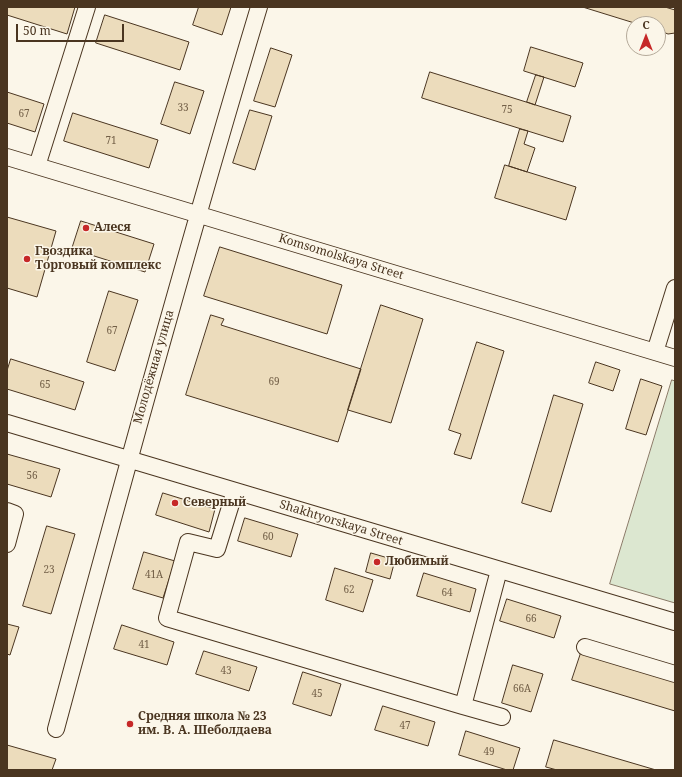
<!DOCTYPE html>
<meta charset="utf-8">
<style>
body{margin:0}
#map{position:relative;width:682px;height:777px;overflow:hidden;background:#fbf6e9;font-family:"Noto Serif",serif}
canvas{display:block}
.frame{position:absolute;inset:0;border:8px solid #4a3520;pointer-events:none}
.north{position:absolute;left:626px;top:16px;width:40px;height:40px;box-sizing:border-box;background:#fbf6e9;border:1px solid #b4a999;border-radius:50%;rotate:0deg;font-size:11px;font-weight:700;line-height:16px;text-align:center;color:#4a3520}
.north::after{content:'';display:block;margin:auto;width:14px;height:18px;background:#c62828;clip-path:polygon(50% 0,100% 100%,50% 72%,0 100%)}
.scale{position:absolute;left:16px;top:24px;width:108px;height:18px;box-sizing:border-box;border:2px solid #4a3520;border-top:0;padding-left:5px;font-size:12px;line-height:14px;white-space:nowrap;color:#4a3520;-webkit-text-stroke:3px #fbf6e9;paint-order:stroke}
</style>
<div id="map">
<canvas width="682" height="777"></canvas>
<div class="frame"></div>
<div class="north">С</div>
<div class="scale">50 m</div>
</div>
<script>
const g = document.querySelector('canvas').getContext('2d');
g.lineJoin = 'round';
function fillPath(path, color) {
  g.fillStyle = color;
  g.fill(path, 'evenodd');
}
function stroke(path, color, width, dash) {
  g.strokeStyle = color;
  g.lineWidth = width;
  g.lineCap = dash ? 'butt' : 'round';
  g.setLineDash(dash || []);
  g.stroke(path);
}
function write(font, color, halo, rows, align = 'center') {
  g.font = font + ' "Noto Serif",serif';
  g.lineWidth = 3;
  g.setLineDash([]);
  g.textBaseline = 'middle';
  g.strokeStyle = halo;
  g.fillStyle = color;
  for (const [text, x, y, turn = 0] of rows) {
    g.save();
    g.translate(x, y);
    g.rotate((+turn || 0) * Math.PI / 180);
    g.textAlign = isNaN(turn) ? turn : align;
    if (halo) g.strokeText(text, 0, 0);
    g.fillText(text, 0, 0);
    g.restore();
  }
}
const green = new Path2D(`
 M 672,380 L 675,381 L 675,603 L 610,584 Z`);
const building = new Path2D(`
 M 7,7 L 75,7 L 67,34 L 7,15 Z
 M 199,7 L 231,7 L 222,35 L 193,25 Z
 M 583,7 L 665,7 L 675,10 L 675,33 L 668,34 L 658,30 L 658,24 L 638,24 Z
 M 105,15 L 189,42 L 180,70 L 96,43 Z
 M 531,47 L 583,63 L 575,87 L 524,71 Z
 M 271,48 L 292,55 L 275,107 L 254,101 Z
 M 430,72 L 571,116 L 563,142 L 422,98 Z
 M 536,75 L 544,77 L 535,105 L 527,102 Z
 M 175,82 L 204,91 L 190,134 L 161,124 Z
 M 7,92 L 44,104 L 35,132 L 7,123 Z
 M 250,110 L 272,116 L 255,170 L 233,163 Z
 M 73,113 L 158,140 L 149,168 L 64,141 Z
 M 520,129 L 528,131 L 524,144 L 535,148 L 527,172 L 509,166 Z
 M 505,165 L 576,187 L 566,220 L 495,198 Z
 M 7,217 L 56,231 L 37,297 L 7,288 Z
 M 81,221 L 154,244 L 145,272 L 72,249 Z
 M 220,247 L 342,285 L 327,334 L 204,296 Z
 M 109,291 L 138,300 L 115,371 L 87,362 Z
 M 381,305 L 423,319 L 391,423 L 348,410 Z
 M 211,315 L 224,319 L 221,325 L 361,369 L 338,442 L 186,395 Z
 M 477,342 L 504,351 L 471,459 L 454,454 L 461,434 L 449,430 Z
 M 11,359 L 84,382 L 75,410 L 7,389 L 7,371 Z
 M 596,362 L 620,370 L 613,391 L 589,383 Z
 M 641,379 L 662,386 L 646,435 L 626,429 Z
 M 554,395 L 583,404 L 551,512 L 522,503 Z
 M 7,454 L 60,469 L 51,497 L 7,484 Z
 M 163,493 L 215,509 L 209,532 L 156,515 Z
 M 245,518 L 298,534 L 291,557 L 238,541 Z
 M 47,526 L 75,534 L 51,614 L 23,606 Z
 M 144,552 L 175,561 L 163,598 L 133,589 Z
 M 371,553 L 395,560 L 390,579 L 366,572 Z
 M 335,568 L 373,580 L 363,612 L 326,600 Z
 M 424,573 L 476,589 L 470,612 L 417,596 Z
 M 507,599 L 561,616 L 554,638 L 500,621 Z
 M 7,624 L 19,627 L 10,655 L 7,654 Z
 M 122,625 L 174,642 L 167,665 L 114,649 Z
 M 204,651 L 257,667 L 249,691 L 196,674 Z
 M 581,653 L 675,681 L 675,711 L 572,680 Z
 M 513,665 L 543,674 L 531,712 L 502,703 Z
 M 303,672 L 341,684 L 331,716 L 293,704 Z
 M 383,706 L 435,722 L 428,746 L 375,730 Z
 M 466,731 L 520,748 L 513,770 L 507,770 L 459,755 Z
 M 554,740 L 656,770 L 557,770 L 546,767 Z
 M 7,745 L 56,759 L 52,770 L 7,770 Z`);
const minor = new Path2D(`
 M 7,157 L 675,358
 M 37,166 L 87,7
 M 655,352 L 675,288
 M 7,423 L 675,622
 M 235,491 L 217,549 L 188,542 L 167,618 L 463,706
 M 7,511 L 15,514 L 7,544
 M 499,570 L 463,706 L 502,717
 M 585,647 L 675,674
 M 56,729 C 121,487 187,247 259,7`);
const markers = [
 [86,228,4,"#c62828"],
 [27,259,4,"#c62828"],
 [175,503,4,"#c62828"],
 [377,562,4,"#c62828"],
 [130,724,4,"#c62828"]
];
const numberNames = [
 ["33",183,108],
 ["75",507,110],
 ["67",24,114],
 ["71",111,141],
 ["67",112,331],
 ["69",274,382],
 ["65",45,385],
 ["56",32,476],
 ["60",268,537],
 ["23",49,570],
 ["41А",154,575],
 ["62",349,590],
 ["64",447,593],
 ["66",531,619],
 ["41",144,645],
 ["43",226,671],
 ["66А",522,689],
 ["45",317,694],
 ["47",405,726],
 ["49",489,752]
];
const poiNames = [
 ["Алеся",94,228],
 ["Гвоздика",35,252],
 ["Торговый комплекс",35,266],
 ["Северный",183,503],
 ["Любимый",385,562],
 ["Средняя школа № 23",138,717],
 ["им. В. А. Шеболдаева",138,731]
];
const streetNames = [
 ["Komsomolskaya Street",341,257,17],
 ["Молодёжная улица",154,367,-74],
 ["Shakhtyorskaya Street",341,523,17]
];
fillPath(green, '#dce7d0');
stroke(green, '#887966', 1);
fillPath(building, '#ecdcbc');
stroke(building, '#4a3520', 1);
stroke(minor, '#4a3520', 18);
stroke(minor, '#fbf6e9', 16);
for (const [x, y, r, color] of markers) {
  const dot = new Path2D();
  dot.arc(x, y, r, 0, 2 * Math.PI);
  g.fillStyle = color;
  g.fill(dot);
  stroke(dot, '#fbf6e9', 1.5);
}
write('10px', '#725f47', null, numberNames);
write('bold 12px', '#4a3520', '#fbf6e9', poiNames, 'left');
write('12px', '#4a3520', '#fbf6e9', streetNames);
</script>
